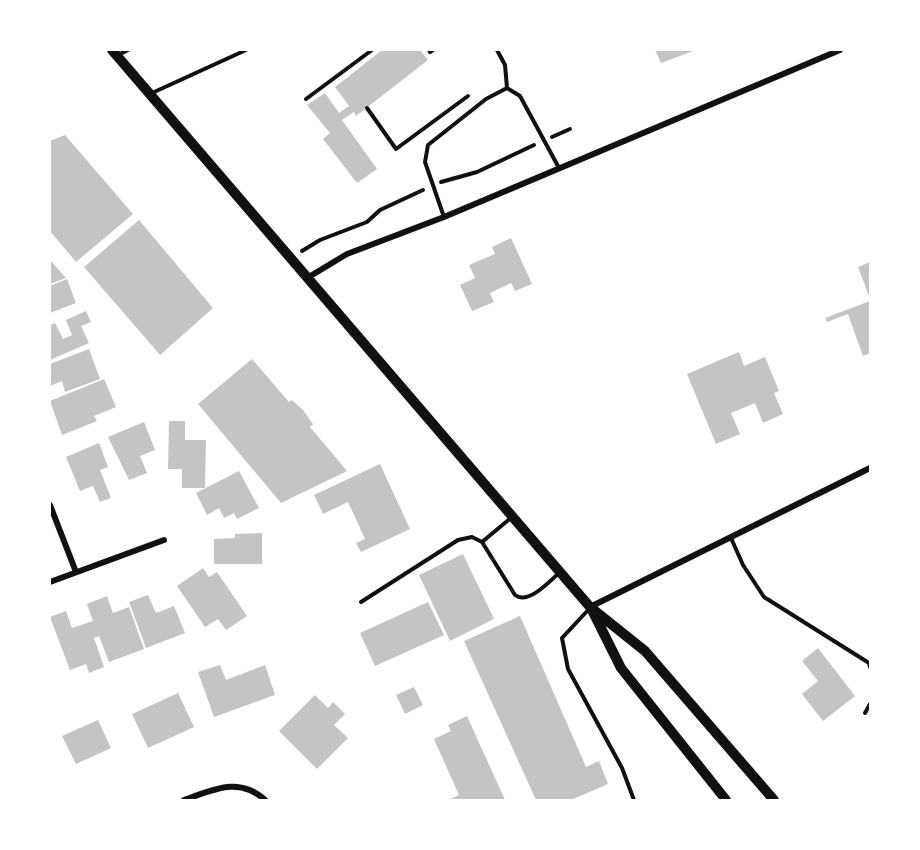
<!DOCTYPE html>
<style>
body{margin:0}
#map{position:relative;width:920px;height:850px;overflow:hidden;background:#fff;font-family:Commissioner,sans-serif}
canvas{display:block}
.frame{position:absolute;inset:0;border:51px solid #fff;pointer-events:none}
</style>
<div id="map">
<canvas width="920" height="850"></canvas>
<div class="frame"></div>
</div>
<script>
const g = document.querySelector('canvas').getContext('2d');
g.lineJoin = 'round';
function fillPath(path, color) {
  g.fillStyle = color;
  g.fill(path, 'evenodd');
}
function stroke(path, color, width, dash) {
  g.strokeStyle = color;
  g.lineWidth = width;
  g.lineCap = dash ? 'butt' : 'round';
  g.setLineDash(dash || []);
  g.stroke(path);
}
const building = new Path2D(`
 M 382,50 L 420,50 L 428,60 L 356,116 L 354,112 L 342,120 L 377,169 L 357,183 L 323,139 L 330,133 L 307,105 L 325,93 L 339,113 L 349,106 L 335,87 Z
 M 655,50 L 696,50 L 661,63 Z
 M 65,135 L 133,214 L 76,262 L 50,231 L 50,141 Z
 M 139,220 L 213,308 L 160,355 L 84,267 Z
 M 511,238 L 532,284 L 515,291 L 511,283 L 490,293 L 494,302 L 472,311 L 460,285 L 475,278 L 469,265 L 495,254 L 492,247 Z
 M 50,260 L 66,278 L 50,284 Z
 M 870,262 L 870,295 L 869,296 L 858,267 Z
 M 67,279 L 76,303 L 50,313 L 50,286 Z
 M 870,301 L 870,353 L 863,356 L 848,314 L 827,322 L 825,318 Z
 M 86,311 L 91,322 L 81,326 L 89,343 L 50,360 L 50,325 L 55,323 L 63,339 L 72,335 L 66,320 Z
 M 89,349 L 100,379 L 65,392 L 62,381 L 50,386 L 50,364 Z
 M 739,352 L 744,366 L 765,357 L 779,391 L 774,393 L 783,414 L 763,423 L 755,403 L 731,413 L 740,434 L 716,444 L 687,374 Z
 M 252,359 L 289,402 L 292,400 L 303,410 L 313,424 L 310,427 L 347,471 L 281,503 L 198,404 Z
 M 104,379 L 116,407 L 94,416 L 97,421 L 62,435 L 50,401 Z
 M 169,421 L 185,421 L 185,440 L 206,440 L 205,488 L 182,488 L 182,469 L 168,469 Z
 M 144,422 L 155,450 L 140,456 L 147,473 L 129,480 L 108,437 Z
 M 99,443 L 108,467 L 100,470 L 111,498 L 100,502 L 93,486 L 80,491 L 66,457 Z
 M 380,464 L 410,529 L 361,552 L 356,543 L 365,539 L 348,502 L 323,514 L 314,495 Z
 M 239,471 L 259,508 L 237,519 L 234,513 L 224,518 L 219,508 L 207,515 L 196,493 Z
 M 262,533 L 262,564 L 214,564 L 214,539 L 235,538 L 235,534 Z
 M 463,554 L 494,619 L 450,641 L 419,575 Z
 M 203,568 L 209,577 L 217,572 L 247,616 L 226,630 L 218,619 L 205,627 L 177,586 Z
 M 148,595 L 156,613 L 174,606 L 185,633 L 146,648 L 129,602 Z
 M 107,596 L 113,613 L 129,607 L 144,649 L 109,662 L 99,636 L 94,638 L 104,667 L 89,673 L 86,664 L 70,670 L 50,617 L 66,611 L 72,628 L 93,621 L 87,604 Z
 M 428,602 L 444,635 L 375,666 L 360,633 Z
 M 520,616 L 586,767 L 599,761 L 608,784 L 571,800 L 536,800 L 464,641 Z
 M 818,648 L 855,696 L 823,721 L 802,694 L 818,681 L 802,661 Z
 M 220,665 L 226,680 L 265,665 L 275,695 L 214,717 L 198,672 Z
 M 414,687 L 423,705 L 405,714 L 396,695 Z
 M 178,693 L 194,727 L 148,748 L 132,714 Z
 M 315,695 L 328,708 L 333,702 L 345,714 L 334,725 L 348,738 L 317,769 L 279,731 Z
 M 467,716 L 505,800 L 448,800 L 459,795 L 434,739 L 451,731 L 448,725 Z
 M 98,720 L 111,748 L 76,764 L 62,736 Z`);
const path = new Path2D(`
 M 429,50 L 430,52 L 433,50
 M 306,99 L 372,50
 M 367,108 L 396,149 L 468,96
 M 552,137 L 570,129
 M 441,182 L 477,172 L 534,145
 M 302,251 L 320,240 L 367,222 L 380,210 L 423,190`);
const service = new Path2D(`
 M 497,50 L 505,65 L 507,88
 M 118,55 L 128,50
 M 152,93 L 246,50
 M 444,217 L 425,162 L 428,145 L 486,99 L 507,88 L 520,96 L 559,168
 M 512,517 L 482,542 L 515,595 C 528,605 549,582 559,573
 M 731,538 L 743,565 L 764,597 L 869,663 L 870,667
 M 361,602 L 458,540 L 472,537 L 482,542
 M 590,608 L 562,638 L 568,669 L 622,768 L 634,800
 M 865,713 L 870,704`);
const minor = new Path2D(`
 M 307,278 L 347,254 L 444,217 L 840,50
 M 50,505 L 76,572
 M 50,582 L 164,540
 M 590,607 L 870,468
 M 184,800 C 213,790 239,776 265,800`);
const secondary = new Path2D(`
 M 112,50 L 590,607 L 645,651 L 774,800
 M 592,610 L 621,668 L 726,800`);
fillPath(building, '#c4c4c4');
stroke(path, '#111', 4);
stroke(service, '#111', 4);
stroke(minor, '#111', 6);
stroke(secondary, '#111', 10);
</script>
